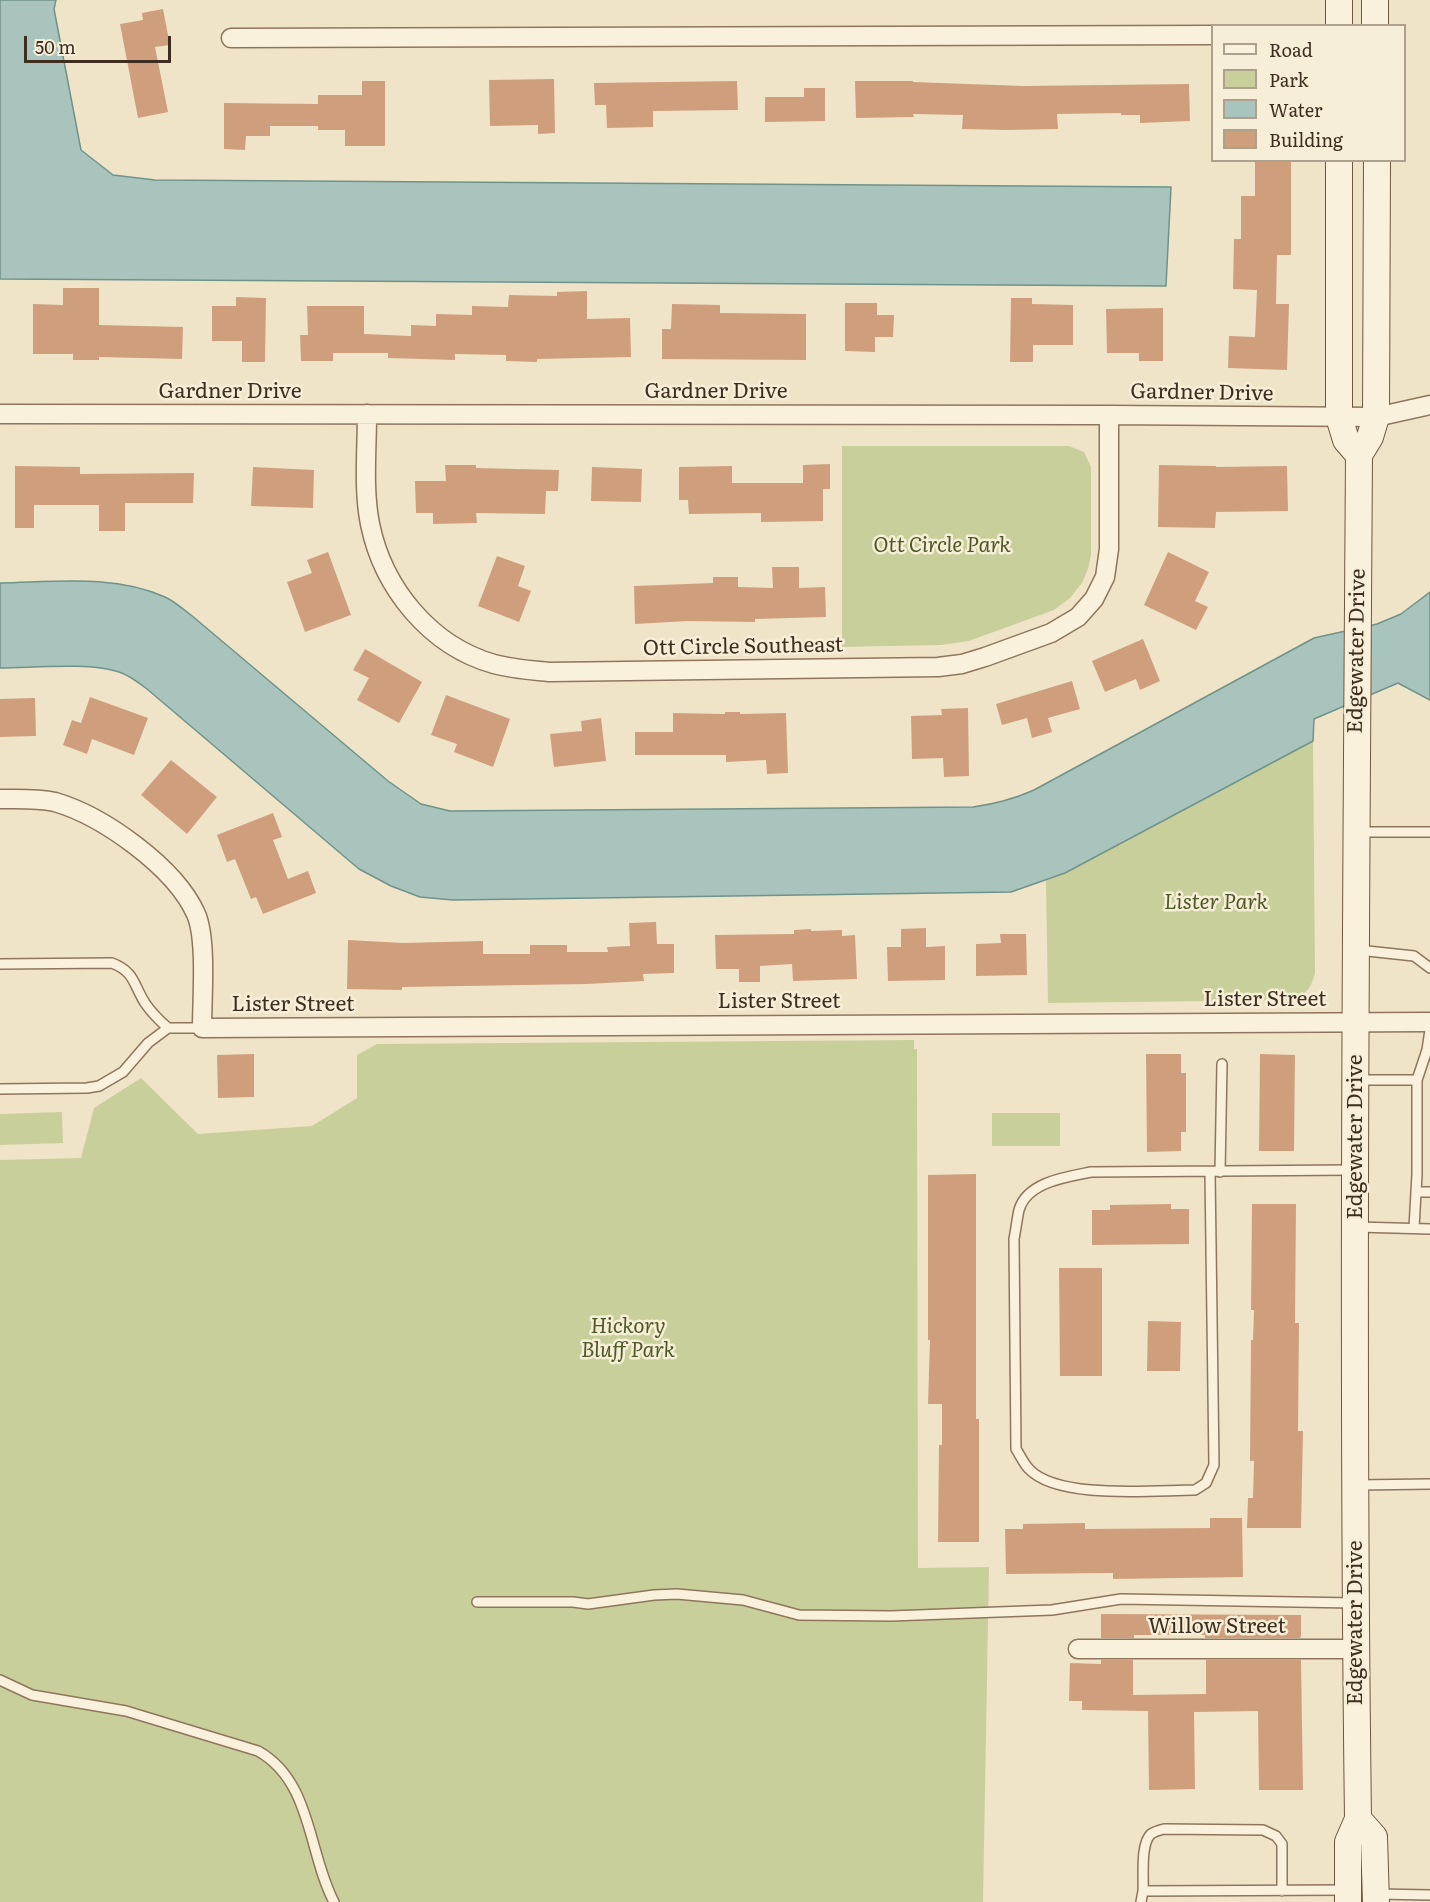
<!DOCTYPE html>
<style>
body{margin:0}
#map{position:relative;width:1430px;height:1902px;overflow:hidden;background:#f0e4c8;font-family:Literata,serif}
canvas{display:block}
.legend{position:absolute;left:1211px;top:24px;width:195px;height:138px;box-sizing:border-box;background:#f7eed8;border:2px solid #ada18e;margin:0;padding:8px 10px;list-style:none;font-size:18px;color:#3d2e20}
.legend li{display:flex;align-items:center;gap:12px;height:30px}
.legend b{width:30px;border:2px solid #ada18e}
.scale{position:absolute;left:24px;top:36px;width:147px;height:27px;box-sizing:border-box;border:3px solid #3d2e20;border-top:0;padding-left:8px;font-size:18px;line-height:21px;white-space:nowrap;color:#3d2e20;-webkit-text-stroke:4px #f7eed8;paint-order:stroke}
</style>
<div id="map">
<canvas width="1430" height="1902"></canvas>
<ul class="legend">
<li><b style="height:8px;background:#faf1dc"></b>Road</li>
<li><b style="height:16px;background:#c9cf9b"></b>Park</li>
<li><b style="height:16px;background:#a9c4bc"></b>Water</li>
<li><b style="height:16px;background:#cf9f7d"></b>Building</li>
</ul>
<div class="scale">50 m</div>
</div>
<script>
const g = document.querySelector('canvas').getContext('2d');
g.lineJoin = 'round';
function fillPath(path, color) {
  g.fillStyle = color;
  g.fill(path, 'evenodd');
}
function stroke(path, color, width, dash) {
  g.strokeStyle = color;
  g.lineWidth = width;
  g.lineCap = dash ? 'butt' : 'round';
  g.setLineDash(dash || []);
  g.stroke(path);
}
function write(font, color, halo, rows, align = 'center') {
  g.font = font + ' Literata,serif';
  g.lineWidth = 5;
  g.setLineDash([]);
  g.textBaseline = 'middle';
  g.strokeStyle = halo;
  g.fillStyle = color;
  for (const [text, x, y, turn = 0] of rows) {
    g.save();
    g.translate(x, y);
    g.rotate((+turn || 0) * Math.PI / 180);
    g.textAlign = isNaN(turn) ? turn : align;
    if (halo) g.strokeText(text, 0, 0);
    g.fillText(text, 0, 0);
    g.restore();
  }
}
const green = new Path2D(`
 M 842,446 L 1069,446 L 1084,452 L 1091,467 L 1091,555 L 1088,569 L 1082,583 L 1070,598 L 1054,610 L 969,641 L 941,645 L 842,647 Z
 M 1313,741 L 1315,973 C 1311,989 1305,996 1289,1000 L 1048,1003 L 1046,881 L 1065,873 Z
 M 914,1040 L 914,1049 L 917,1049 L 918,1568 L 989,1567 L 983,1902 L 0,1902 L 0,1160 L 81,1158 L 94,1108 L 141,1078 L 198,1134 L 312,1126 L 357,1098 L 357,1055 L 377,1044 Z
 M 62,1112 L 63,1143 L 0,1145 L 0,1114 Z
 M 992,1113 L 1060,1113 L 1060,1146 L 992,1146 Z`);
const water = new Path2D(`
 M 0,0 L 56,0 L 54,9 L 81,150 L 113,175 L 155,180 L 1171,187 L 1166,286 L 0,279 Z
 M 0,583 C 54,582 114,574 165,597 C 174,601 183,609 191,615 L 388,781 L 421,804 L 450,811 L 973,807 C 995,804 1014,799 1034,790 L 1314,638 L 1377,624 L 1401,614 L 1430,592 L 1430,700 L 1398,683 L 1314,719 L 1313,741 L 1065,873 L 1011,892 L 453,900 L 420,897 L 391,886 L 359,869 L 147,689 C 138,682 129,675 119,672 C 89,662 32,668 0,668 Z`);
const building = new Path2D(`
 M 163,9 L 170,45 L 155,47 L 168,112 L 138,118 L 120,24 L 143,20 L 142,13 Z
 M 554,79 L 555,133 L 538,134 L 538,125 L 490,126 L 489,80 Z
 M 362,81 L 385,81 L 385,146 L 345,146 L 345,130 L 318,130 L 318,126 L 270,126 L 270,136 L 246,136 L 245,150 L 224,149 L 224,103 L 318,104 L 318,95 L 362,95 Z
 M 737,81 L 738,110 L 653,111 L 653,127 L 607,128 L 606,105 L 595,105 L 594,83 Z
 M 855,81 L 913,81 L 913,82 L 1023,86 L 1189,84 L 1190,121 L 1140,123 L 1140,115 L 1121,115 L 1121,113 L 1057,114 L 1058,129 L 1007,130 L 962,129 L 963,115 L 913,114 L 914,117 L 856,118 Z
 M 804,88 L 825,88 L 825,121 L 765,122 L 765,97 L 804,97 Z
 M 1255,161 L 1291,161 L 1291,255 L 1277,255 L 1276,304 L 1289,304 L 1287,370 L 1228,368 L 1229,336 L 1255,337 L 1257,290 L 1233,289 L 1234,239 L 1241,239 L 1241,196 L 1255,196 Z
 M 63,288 L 99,288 L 99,325 L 183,327 L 182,359 L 99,357 L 99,360 L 73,360 L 73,354 L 33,354 L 33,304 L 63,305 Z
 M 587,291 L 587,319 L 630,318 L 631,357 L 537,359 L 537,362 L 506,361 L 506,355 L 455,354 L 455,360 L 388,358 L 388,353 L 333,353 L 333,361 L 301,361 L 300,335 L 308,335 L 307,306 L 364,306 L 364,334 L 411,336 L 411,325 L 436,326 L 436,314 L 472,315 L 472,306 L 508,307 L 509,295 L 557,296 L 557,292 Z
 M 236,297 L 266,298 L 265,362 L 242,362 L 242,341 L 212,341 L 212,306 L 236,306 Z
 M 1011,298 L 1032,298 L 1032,304 L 1073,305 L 1073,345 L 1033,345 L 1033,362 L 1010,362 Z
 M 845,303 L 877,303 L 877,315 L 894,315 L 893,337 L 875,337 L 875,352 L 845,351 Z
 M 672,304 L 720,305 L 720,313 L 806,314 L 806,360 L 662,359 L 662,329 L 671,329 Z
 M 1163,308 L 1163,361 L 1139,361 L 1139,353 L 1107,353 L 1106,309 Z
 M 830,464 L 830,489 L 823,489 L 823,521 L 761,522 L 761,513 L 689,514 L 688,500 L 679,500 L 679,467 L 732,466 L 732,483 L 803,483 L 803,465 Z
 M 445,465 L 476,465 L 476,468 L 559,470 L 558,491 L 546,491 L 545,514 L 476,513 L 477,523 L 433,524 L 433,513 L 416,513 L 415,481 L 446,481 Z
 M 1159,465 L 1216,466 L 1216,467 L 1287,466 L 1288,511 L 1216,512 L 1215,528 L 1158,527 Z
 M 15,466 L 80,467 L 80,474 L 194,473 L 193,503 L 125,503 L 125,531 L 99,531 L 99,505 L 34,505 L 34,528 L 15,528 Z
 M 253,467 L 314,470 L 313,508 L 251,506 Z
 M 592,467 L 642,469 L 641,502 L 591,501 Z
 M 328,552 L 351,615 L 305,632 L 287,582 L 312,573 L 307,560 Z
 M 1168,552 L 1209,572 L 1195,601 L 1208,607 L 1196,630 L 1144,605 Z
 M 497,556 L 525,566 L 518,586 L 531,591 L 519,622 L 478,606 Z
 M 772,567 L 799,567 L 799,588 L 825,587 L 826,617 L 755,619 L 755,622 L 688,621 L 635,624 L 634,586 L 713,583 L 713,577 L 738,577 L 738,587 L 773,588 Z
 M 1143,639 L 1160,681 L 1140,690 L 1136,679 L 1105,692 L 1092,661 Z
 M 365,649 L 422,682 L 399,723 L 357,700 L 369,678 L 353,670 Z
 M 1072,681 L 1080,709 L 1048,718 L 1052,732 L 1032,738 L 1027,718 L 1002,725 L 996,704 Z
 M 446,695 L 510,719 L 493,767 L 454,752 L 457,744 L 431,735 Z
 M 90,697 L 148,718 L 134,755 L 92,739 L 87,754 L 63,745 L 72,720 L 81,723 Z
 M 35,698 L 36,736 L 0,737 L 0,699 Z
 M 968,708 L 969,776 L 944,777 L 943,758 L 912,759 L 911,716 L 942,715 L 941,709 Z
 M 725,712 L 740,712 L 740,714 L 786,713 L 788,773 L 767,774 L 766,760 L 726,762 L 726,755 L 635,755 L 635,732 L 673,732 L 673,713 L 725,714 Z
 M 601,718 L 606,761 L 554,767 L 550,734 L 582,731 L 581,721 Z
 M 171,760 L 217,797 L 187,834 L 141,795 Z
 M 273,813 L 282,837 L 273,840 L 288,879 L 308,871 L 316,893 L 263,914 L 256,897 L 251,899 L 235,859 L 227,862 L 217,835 Z
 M 656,922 L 657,944 L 674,944 L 674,973 L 643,974 L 644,981 L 587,984 L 402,987 L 402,990 L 347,989 L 348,940 L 403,943 L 483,941 L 483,954 L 530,954 L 530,945 L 567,945 L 567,952 L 608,952 L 607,947 L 630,946 L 629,923 Z
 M 926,928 L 926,947 L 945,946 L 945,980 L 888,981 L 887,947 L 901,947 L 901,929 Z
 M 811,929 L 811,931 L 842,930 L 842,936 L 855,935 L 857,979 L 793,981 L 792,964 L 760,966 L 760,982 L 739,982 L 739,969 L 716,969 L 715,935 L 794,934 L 794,930 Z
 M 1000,934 L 1026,934 L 1027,975 L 976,976 L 976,944 L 1001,943 Z
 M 254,1054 L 254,1097 L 218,1098 L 217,1055 Z
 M 1146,1054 L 1181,1054 L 1181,1073 L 1186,1073 L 1186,1132 L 1181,1132 L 1181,1151 L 1147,1152 Z
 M 1260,1054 L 1295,1055 L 1294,1151 L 1259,1151 Z
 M 976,1174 L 976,1419 L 979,1419 L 979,1542 L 938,1542 L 939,1445 L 942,1445 L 942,1404 L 928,1404 L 930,1340 L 928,1340 L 928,1175 Z
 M 1171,1204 L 1171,1209 L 1189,1209 L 1189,1244 L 1092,1245 L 1092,1210 L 1110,1210 L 1110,1205 Z
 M 1252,1204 L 1296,1204 L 1295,1323 L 1299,1323 L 1298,1431 L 1303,1431 L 1301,1528 L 1247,1528 L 1248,1498 L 1253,1498 L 1254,1461 L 1250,1461 L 1251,1340 L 1253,1340 L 1254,1310 L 1251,1310 Z
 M 1059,1268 L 1102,1268 L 1102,1376 L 1060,1376 Z
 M 1148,1321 L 1181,1322 L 1180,1371 L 1147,1371 Z
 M 1210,1518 L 1242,1518 L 1243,1577 L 1113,1579 L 1113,1573 L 1006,1574 L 1005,1529 L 1023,1529 L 1023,1524 L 1085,1523 L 1085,1529 L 1210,1528 Z
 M 1101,1614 L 1301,1615 L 1301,1636 L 1300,1638 L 1205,1638 L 1205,1635 L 1134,1635 L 1134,1638 L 1101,1638 Z
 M 1101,1660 L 1133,1660 L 1133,1695 L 1206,1694 L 1206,1660 L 1301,1660 L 1303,1790 L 1259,1790 L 1258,1711 L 1194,1712 L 1195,1789 L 1149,1790 L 1148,1711 L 1082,1710 L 1082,1701 L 1069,1701 L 1070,1663 L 1101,1664 Z`);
const lane = new Path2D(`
 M 1358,832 L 1430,832
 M 1358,950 L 1414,956 L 1430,968
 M 0,964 L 112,963 C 135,972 133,984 145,1003 C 151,1012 160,1021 168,1028
 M 1357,1080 L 1417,1080 L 1417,1174 L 1414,1228
 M 1417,1080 L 1427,1050 L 1430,1030
 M 0,1089 L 87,1088 L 99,1086 L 123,1072 L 148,1043 L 168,1028 L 202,1028
 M 1210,1172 L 1214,1465 L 1206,1483 L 1195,1490 C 1154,1490 1058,1500 1029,1469 C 1024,1464 1020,1455 1016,1449 L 1014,1239 C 1016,1229 1017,1219 1019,1210 C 1027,1182 1066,1177 1091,1172 L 1353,1170
 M 1220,1172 L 1222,1064
 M 1416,1192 L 1430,1192
 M 1357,1227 L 1430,1229
 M 1358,1485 L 1430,1484
 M 477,1602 L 573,1602 L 588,1604 L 654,1595 L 677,1594 L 743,1600 L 799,1615 L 891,1616 L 1052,1610 L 1121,1599 L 1354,1603
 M 0,1680 L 32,1695 L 126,1711 L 258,1751 C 312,1781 308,1853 334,1902
 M 1143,1891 C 1144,1877 1140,1844 1151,1834 C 1154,1832 1160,1830 1164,1829 L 1263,1830 L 1276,1836 L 1282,1844 L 1282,1891
 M 1378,1894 L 1430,1895
 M 1141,1902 L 1143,1891 L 1347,1890`);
const street = new Path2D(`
 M 231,38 L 1212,35
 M 0,414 L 1109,415 L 1376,417 L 1430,405
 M 367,414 C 367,450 363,489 370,524 C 383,588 430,646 494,664 C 512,669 530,670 549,672 L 938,667 L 962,664 L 985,657 L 1051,633 L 1078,617 L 1094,599 L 1105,577 L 1109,549 L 1109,415
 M 0,799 C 18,799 37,798 55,802 C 103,816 175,867 196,914 C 207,939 202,998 202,1028 L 1430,1022
 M 1078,1649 L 1356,1649`);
const secondary = new Path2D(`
 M 1375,0 L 1375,26
 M 1339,26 L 1339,0
 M 1339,160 L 1339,417 L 1346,440 L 1359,455
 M 1358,1819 L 1374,1837 L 1376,1902
 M 1348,1902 L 1348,1842 L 1358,1819 C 1352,1364 1356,909 1359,455 L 1370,437 L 1376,417 L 1377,160`);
const streetNames = [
 ["Gardner Drive",230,392],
 ["Gardner Drive",716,392],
 ["Gardner Drive",1202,393,1],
 ["Ott Circle Southeast",743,647,-1],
 ["Edgewater Drive",1357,651,-89],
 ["Lister Street",1265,1000],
 ["Lister Street",779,1002],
 ["Lister Street",293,1005],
 ["Edgewater Drive",1356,1137,-90],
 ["Edgewater Drive",1356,1623,-90],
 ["Willow Street",1217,1627]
];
const parkNames = [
 ["Ott Circle Park",942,546],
 ["Lister Park",1216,903],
 ["Hickory",628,1327],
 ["Bluff Park",628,1351]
];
fillPath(green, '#c9cf9b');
fillPath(water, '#a9c4bc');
stroke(water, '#6f938a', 1.5);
fillPath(building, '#cf9f7d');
stroke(lane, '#8d765c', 12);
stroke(street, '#8d765c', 21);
stroke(secondary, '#6f573f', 28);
stroke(lane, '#faf1dc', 9);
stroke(street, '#faf1dc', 18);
stroke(secondary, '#faf1dc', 26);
write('21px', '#3d2e20', '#f7eed8', streetNames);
write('italic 21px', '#4d5a26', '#f7eed8', parkNames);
</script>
